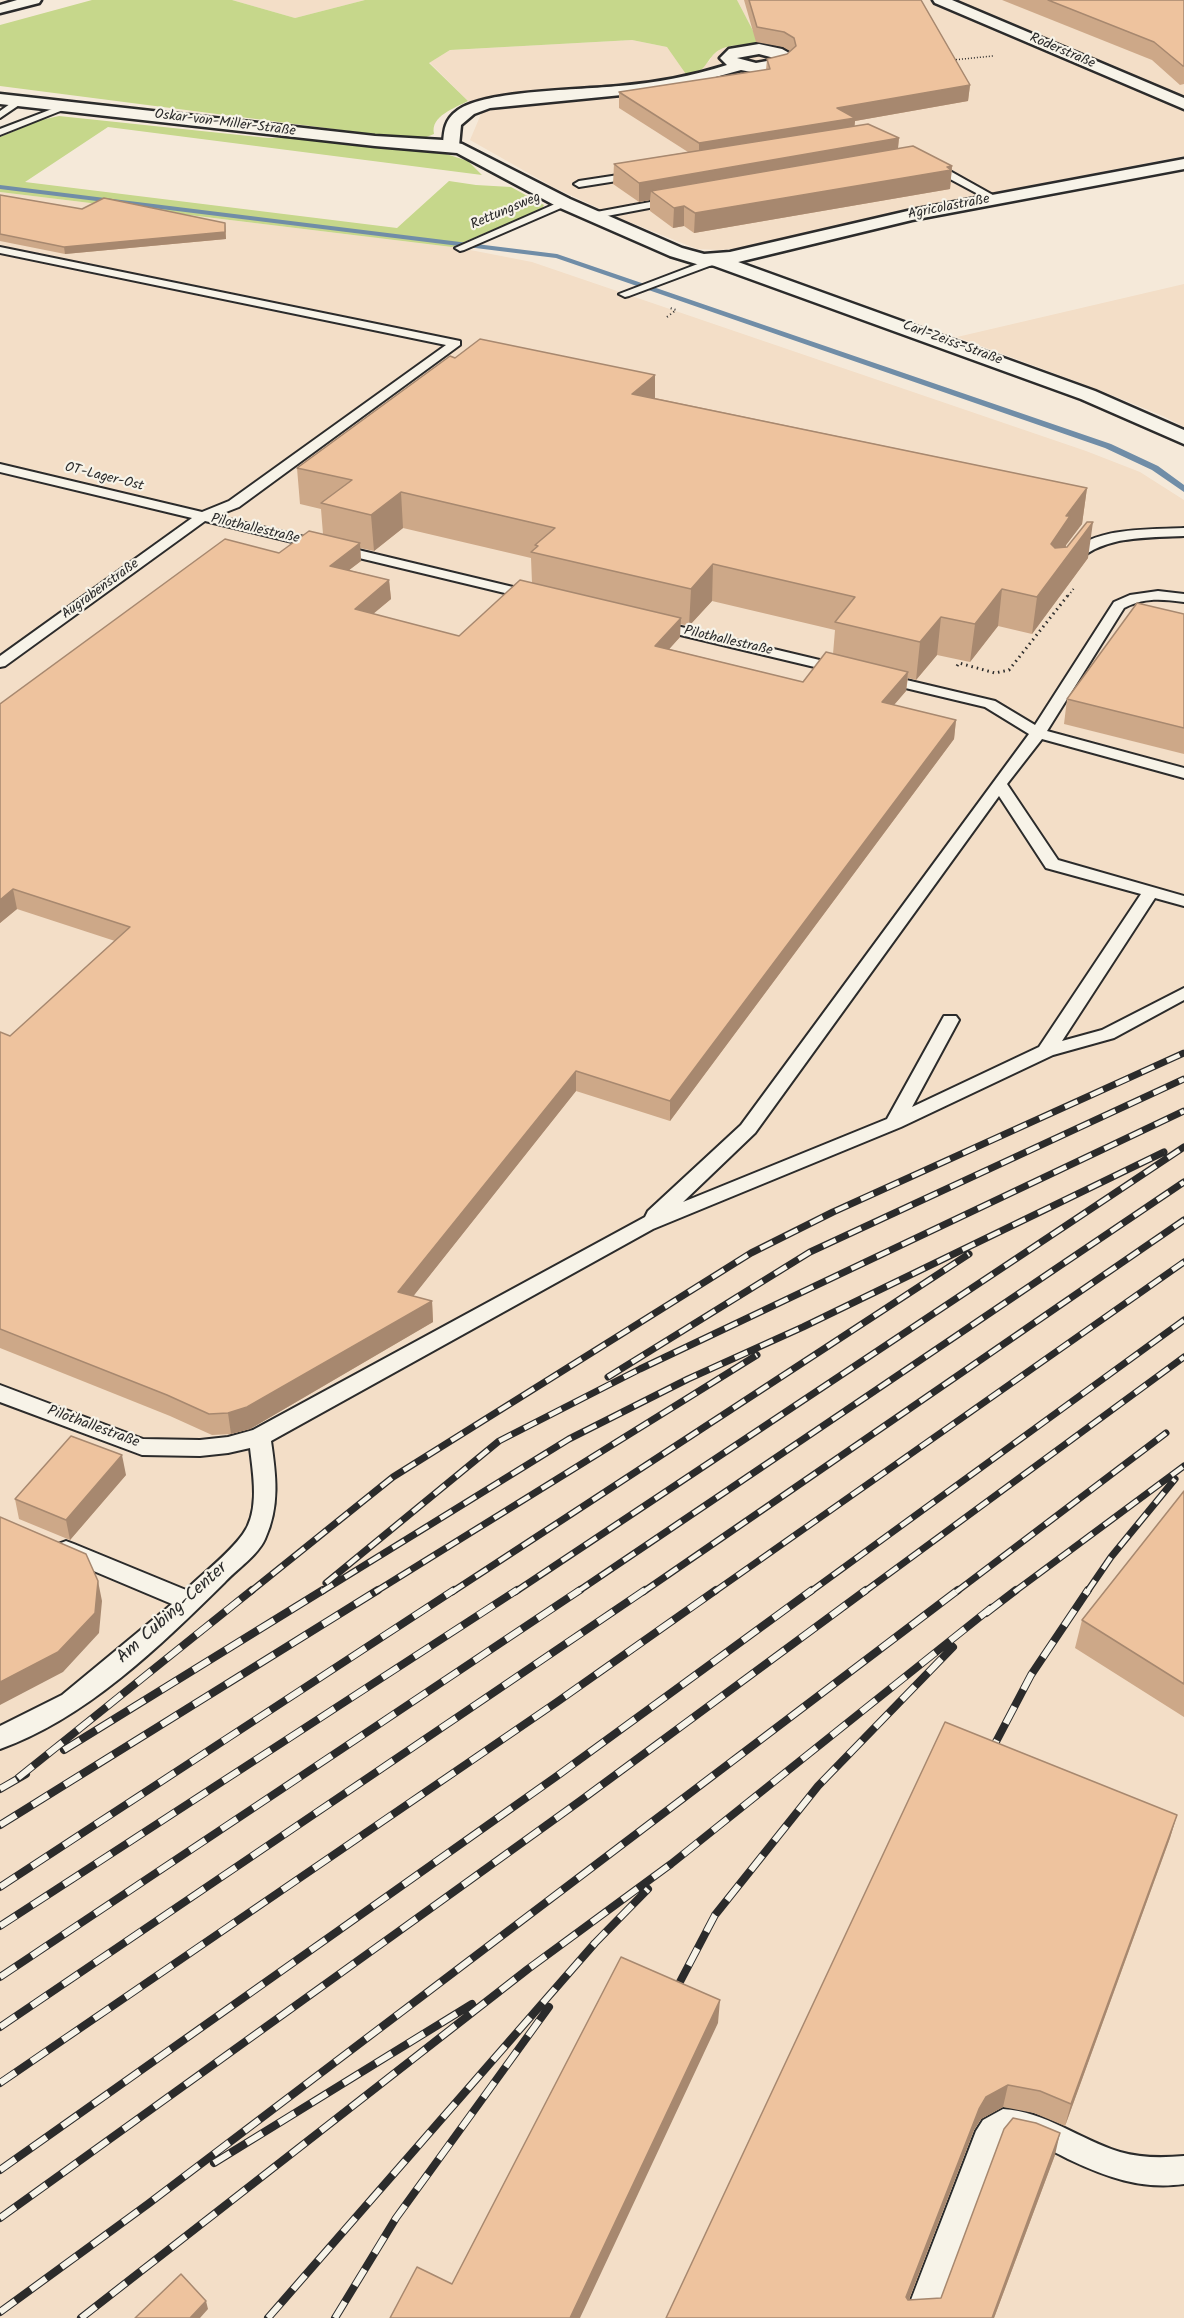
<!DOCTYPE html>
<meta charset="utf-8">
<style>
body{margin:0}
canvas{display:block;background:#f5e9d9}
</style>
<canvas width="1184" height="2318"></canvas>
<script>
const g = document.querySelector('canvas').getContext('2d');
g.lineJoin = 'round';
function fillPath(path, color) {
  g.fillStyle = color;
  g.fill(path, 'evenodd');
}
function stroke(path, color, width, dash) {
  g.strokeStyle = color;
  g.lineWidth = width;
  g.lineCap = dash ? 'butt' : 'round';
  g.setLineDash(dash || []);
  g.stroke(path);
}
function write(font, color, halo, rows, align = 'center') {
  g.font = font + ' Kalam,sans-serif';
  g.lineWidth = 4.5;
  g.setLineDash([]);
  g.textBaseline = 'middle';
  g.strokeStyle = halo;
  g.fillStyle = color;
  for (const [text, x, y, turn = 0] of rows) {
    g.save();
    g.translate(x, y);
    g.rotate((+turn || 0) * Math.PI / 180);
    g.textAlign = isNaN(turn) ? turn : align;
    if (halo) g.strokeText(text, 0, 0);
    g.fillText(text, 0, 0);
    g.restore();
  }
}
const built = new Path2D(`
 M 232,0 L 365,0 L 295,18 Z
 M 737,0 L 1184,0 L 1184,156 L 903,210 L 741,248 L 720,250 L 697,249 L 624,220 L 553,187 L 470,140 L 481,114 L 429,62 L 450,50 L 632,40 L 667,47 L 709,62 L 712,56 L 720,49 L 737,45 L 760,44 Z
 M 0,192 L 460,248 L 532,262 L 1086,451 L 1140,472 L 1184,500 L 1184,2318 L 0,2318 Z
 M 1184,284 L 1184,427 L 1163,416 L 1099,390 L 957,337 Z`);
const green = new Path2D(`
 M 92,0 L 232,0 L 295,18 L 365,0 L 737,0 L 760,44 C 745,45 724,43 713,55 C 703,67 705,70 688,77 L 667,47 L 632,40 L 450,50 L 429,63 L 468,101 C 455,108 430,116 434,134 L 424,138 L 411,139 L 0,86 L 0,25 Z
 M 59,116 L 268,138 L 294,137 L 440,152 L 468,161 L 482,175 L 108,127 L 25,182 L 397,228 L 449,181 L 476,185 L 511,187 L 544,205 L 542,209 L 452,247 L 0,192 L 0,137 L 41,120 Z`);
const stream = new Path2D(`
 M 0,185 L 557,254 L 1111,444 L 1158,466 L 1184,485 L 1184,492 L 1152,470 L 1105,448 L 556,258 L 0,189 Z`);
const pathFar2 = new Path2D(`
 M 953,60 L 993,56`);
const pathFar1 = new Path2D(`
 M 667,317 L 676,310 L 670,308
 M 1068,596 L 1075,587`);
const path = new Path2D(`
 M 957,666 L 959,663 L 995,673 L 1009,670 L 1069,594`);
const service = new Path2D(`
 M 17,99 L 25,101 L 0,118 L 0,111 Z
 M 65,104 L 73,106 L 0,135 L 0,129 Z
 M 924,161 L 932,161 L 1000,199 L 991,201 L 924,165 Z
 M 638,172 L 643,175 L 642,177 L 579,187 L 574,184 L 579,181 Z
 M 677,197 L 681,198 L 681,202 L 591,219 L 586,216 L 591,213 Z
 M 564,200 L 569,203 L 568,205 L 464,250 L 460,251 L 455,248 Z
 M 0,247 L 460,341 L 460,345 L 239,507 L 216,516 L 534,592 L 541,596 L 534,600 L 205,521 L 5,666 L 0,667 L 0,656 L 192,518 L 0,472 L 0,464 L 202,512 L 229,501 L 446,345 L 0,253 Z
 M 716,257 L 721,260 L 720,262 L 629,296 L 625,297 L 619,294 Z
 M 1184,528 L 1184,536 C 1147,538 1105,535 1076,562 L 1066,562 L 1064,559 C 1090,526 1146,530 1184,528 Z
 M 1158,591 L 1184,594 L 1184,602 C 1163,599 1144,597 1124,608 L 1047,731 L 1184,768 L 1184,778 L 1042,739 L 1007,784 L 1058,860 L 1184,896 L 1184,906 L 1155,898 L 1062,1041 L 1102,1030 L 1184,988 L 1184,1000 L 1114,1038 L 1053,1055 L 901,1127 L 653,1229 L 271,1441 C 276,1475 280,1506 265,1539 C 258,1555 237,1569 225,1582 C 161,1645 87,1718 0,1749 L 0,1726 L 62,1695 L 172,1604 L 58,1556 L 54,1550 L 58,1544 L 66,1541 L 74,1544 L 186,1590 C 204,1572 228,1555 243,1534 C 260,1511 253,1474 250,1448 L 228,1453 L 200,1456 L 142,1455 L 0,1402 L 0,1385 L 143,1439 L 200,1440 L 228,1437 L 253,1430 L 645,1217 L 648,1211 L 741,1125 L 1029,734 L 985,707 L 876,681 L 874,678 L 876,675 L 881,674 L 995,701 L 1035,725 L 1114,602 L 1130,595 ZM 999,796 L 1046,868 L 1141,894 L 1039,1047 L 912,1107 L 959,1020 L 956,1016 L 944,1016 L 887,1119 L 683,1202 L 755,1133 Z
 M 656,621 L 849,667 L 851,670 L 844,674 L 651,628 L 649,625 Z
 M 1003,2109 C 1045,2111 1080,2140 1120,2152 C 1141,2158 1162,2158 1184,2156 L 1184,2184 C 1141,2190 1106,2177 1068,2159 C 1049,2149 1029,2139 1007,2137 L 997,2149 L 934,2318 L 904,2318 L 976,2131 L 983,2120 Z`);
const minor = new Path2D(`
 M 759,44 L 782,49 L 791,54 L 794,60 L 786,67 L 773,71 L 756,73 L 741,70 L 683,86 L 652,92 L 490,108 L 474,114 L 461,125 L 459,146 L 457,150 L 445,150 L 443,146 C 444,131 444,120 458,110 C 486,90 581,90 619,86 C 656,83 692,76 727,65 L 720,58 L 729,49 ZM 759,54 L 778,59 L 756,63 L 737,58 Z
 M 716,254 L 1095,391 L 1184,430 L 1184,444 L 1081,399 L 709,264 L 707,260 L 709,256 Z`);
const tertiary = new Path2D(`
 M 933,0 L 952,0 L 1184,98 L 1184,109 L 935,3 Z
 M 0,94 L 375,136 L 443,140 L 462,144 L 570,199 L 682,248 L 704,254 L 730,252 L 912,210 L 1184,159 L 1184,169 L 912,220 L 730,264 L 703,266 L 670,256 L 558,207 L 457,153 L 375,146 L 0,104 Z`);
const secondary = new Path2D(`
 M 17,0 L 41,0 L 39,3 L 0,13 L 0,5 Z`);
const railFar1 = new Path2D(`
 M 608,1377 L 810,1252 L 1184,1079
 M 326,1583 L 499,1441 L 640,1369 L 1184,1111
 M 250,1592 L 393,1477 L 751,1253 L 833,1212 L 1184,1053
 M 321,1592 L 569,1439 L 688,1379 L 803,1327 L 1164,1152
 M 375,1592 L 757,1355
 M 452,1592 L 969,1254
 M 515,1592 L 1184,1147
 M 577,1592 L 1184,1182
 M 643,1592 L 1184,1220
 M 714,1592 L 1184,1262
 M 810,1592 L 1184,1320
 M 864,1592 L 1184,1357
 M 956,1592 L 1166,1433
 M 1014,1592 L 1184,1466
 M 1087,1592 L 1111,1557 L 1175,1479`);
const rail = new Path2D(`
 M 986,1613 L 1016,1590
 M 64,1750 L 323,1590
 M 988,1757 L 1031,1675 L 1088,1590
 M 18,1778 L 252,1590
 M 0,1789 L 26,1774
 M 0,1825 L 378,1590
 M 0,1887 L 454,1590
 M 0,1926 L 517,1590
 M 0,1977 L 580,1590
 M 671,1999 L 715,1915 L 818,1786 L 953,1647
 M 0,2027 L 645,1590
 M 0,2083 L 557,1702 L 716,1590
 M 214,2163 L 472,2004
 M 0,2170 L 557,1776 L 812,1590
 M 0,2218 L 580,1801 L 866,1590
 M 0,2312 L 148,2204 L 958,1590
 M 81,2318 L 528,1969 L 671,1864 L 991,1608
 M 268,2318 L 595,1943 L 648,1889
 M 335,2318 L 396,2218 L 549,2007`);
const wall = new Path2D(`
 M 744,0 L 921,0 L 970,85 L 968,101 L 855,121 L 854,126 L 899,138 L 898,148 L 952,166 L 950,189 L 694,233 L 684,226 L 673,228 L 650,211 L 650,200 L 639,202 L 613,184 L 614,164 L 688,152 L 619,108 L 619,92 L 766,70 L 767,59 L 787,54 L 790,51 L 783,47 L 756,42 Z
 M 1002,0 L 1184,0 L 1184,84 L 1180,85 L 1152,60 Z
 M 0,195 L 82,209 L 225,223 L 226,239 L 65,254 L 0,241 Z
 M 655,398 L 1087,488 L 1082,524 L 1066,545 L 1066,548 L 1088,558 L 1032,634 L 998,626 L 970,662 L 937,655 L 916,680 L 908,678 L 906,691 L 894,705 L 956,720 L 954,739 L 670,1121 L 576,1091 L 413,1296 L 432,1301 L 433,1322 L 250,1429 L 231,1434 L 212,1435 L 170,1416 L 0,1348 L 0,1032 L 10,1036 L 115,941 L 17,909 L 0,923 L 0,704 L 279,553 L 323,534 L 321,509 L 300,504 L 297,468 ZM 403,528 L 531,558 L 532,583 L 459,636 L 373,614 L 391,599 L 389,580 L 349,570 L 361,561 L 360,548 L 374,551 ZM 712,601 L 835,630 L 833,654 L 803,682 L 669,649 L 680,637 L 680,624 L 689,626 Z
 M 1184,614 L 1184,754 L 1064,724 L 1067,699 Z
 M 126,1475 L 70,1540 L 19,1519 L 15,1499 Z
 M 1184,1491 L 1184,1717 L 1075,1648 L 1082,1620 Z
 M 1177,1815 L 1170,1838 L 1065,2126 L 1034,2113 L 1003,2107 L 981,2119 L 974,2130 L 909,2300 L 941,2298 L 1055,2155 L 994,2318 L 666,2318 Z`);
const shadedWall = new Path2D(`
 M 970,85 L 968,101 L 855,121 L 854,134 L 699,159 L 699,143 L 837,108 Z
 M 899,138 L 897,157 L 651,191 L 650,200 L 639,202 L 639,183 Z
 M 952,166 L 950,189 L 694,233 L 695,213 Z
 M 684,206 L 684,226 L 673,228 L 674,208 Z
 M 225,223 L 226,239 L 65,254 L 64,247 Z
 M 655,375 L 655,409 L 632,394 Z
 M 1087,488 L 1082,524 L 1066,545 L 1065,553 L 1046,581 L 1051,544 L 1066,516 Z
 M 401,492 L 403,528 L 374,551 L 371,515 Z
 M 1093,522 L 1088,558 L 1032,634 L 1037,597 Z
 M 360,543 L 361,561 L 331,584 L 330,566 Z
 M 713,564 L 712,601 L 689,626 L 691,589 Z
 M 389,580 L 391,599 L 356,628 L 355,609 Z
 M 1002,589 L 998,626 L 970,662 L 975,624 Z
 M 941,617 L 937,655 L 916,680 L 920,642 Z
 M 681,618 L 680,637 L 655,665 L 655,646 Z
 M 908,672 L 906,691 L 880,721 L 882,702 Z
 M 956,720 L 954,739 L 670,1121 L 670,1101 Z
 M 13,889 L 17,909 L 0,923 L 0,900 Z
 M 576,1071 L 576,1091 L 400,1313 L 398,1292 Z
 M 432,1301 L 433,1322 L 250,1429 L 231,1434 L 228,1413 Z
 M 122,1455 L 126,1475 L 70,1540 L 66,1520 Z
 M 98,1581 L 102,1601 L 99,1633 L 63,1672 L 0,1705 L 0,1682 Z
 M 1177,1815 L 1170,1838 L 1065,2126 L 1071,2104 Z
 M 720,2000 L 718,2023 L 580,2318 L 570,2318 Z
 M 1008,2085 L 1003,2107 L 981,2119 L 974,2130 L 902,2317 L 906,2297 L 979,2109 L 986,2097 Z
 M 1060,2133 L 1055,2155 L 994,2318 L 992,2318 Z
 M 206,2301 L 208,2309 L 200,2318 L 190,2318 Z`);
const building = new Path2D(`
 M 749,0 L 921,0 L 970,85 L 837,108 L 855,118 L 699,143 L 619,92 L 770,69 L 767,59 L 787,54 L 796,46 L 794,38 L 784,32 L 757,27 Z
 M 1048,0 L 1184,0 L 1184,66 L 1183,66 L 1154,42 Z
 M 868,124 L 899,138 L 639,183 L 614,164 Z
 M 913,146 L 952,166 L 947,167 L 951,170 L 695,213 L 684,206 L 674,208 L 651,191 Z
 M 0,195 L 82,209 L 104,198 L 225,223 L 225,232 L 64,247 L 0,234 Z
 M 480,339 L 655,375 L 632,394 L 1087,488 L 1066,516 L 1070,516 L 1051,544 L 1055,548 L 1067,547 L 1087,522 L 1093,522 L 1037,597 L 1002,589 L 975,624 L 941,617 L 920,642 L 835,622 L 855,597 L 713,564 L 691,589 L 531,552 L 538,546 L 535,545 L 555,528 L 401,492 L 371,515 L 321,503 L 352,480 L 297,468 L 450,356 L 455,358 Z
 M 309,531 L 360,543 L 330,566 L 389,580 L 355,609 L 459,636 L 520,580 L 681,618 L 655,646 L 803,682 L 826,652 L 908,672 L 882,702 L 956,720 L 670,1101 L 576,1071 L 398,1292 L 432,1301 L 247,1407 L 228,1413 L 209,1414 L 167,1395 L 0,1329 L 0,1032 L 10,1036 L 130,927 L 13,889 L 0,900 L 0,704 L 225,539 L 279,553 Z
 M 1137,603 L 1184,614 L 1184,728 L 1067,699 Z
 M 71,1436 L 122,1455 L 66,1520 L 15,1499 Z
 M 1184,1491 L 1184,1684 L 1082,1620 Z
 M 0,1517 L 86,1554 L 98,1581 L 95,1613 L 58,1652 L 0,1682 Z
 M 945,1722 L 1177,1815 L 1071,2104 L 1040,2091 L 1008,2085 L 986,2097 L 979,2109 L 906,2297 L 908,2300 L 941,2298 L 1004,2129 L 1013,2118 L 1036,2123 L 1060,2133 L 992,2318 L 666,2318 Z
 M 621,1957 L 720,2000 L 570,2318 L 390,2318 L 417,2267 L 452,2284 Z
 M 181,2274 L 206,2301 L 190,2318 L 135,2318 Z`);
const farStreetnames = [
 ["Roderstraße",1062,52,23],
 ["Oskar-von-Miller-Straße",225,124,7],
 ["Agricolastraße",949,208,-11],
 ["Rettungsweg",506,212,-23],
 ["Carl-Zeiss-Straße",952,344,20],
 ["OT-Lager-Ost",104,478,14],
 ["Pilothallestraße",255,530,13],
 ["Augrabenstraße",101,590,-36],
 ["Pilothallestraße",728,642,13]
];
const streetNames = [
 ["Pilothallestraße",93,1428,20]
];
const nearStreetnames = [
 ["Am Cubing-Center",173,1614,-42]
];
fillPath(built, '#f3dec7');
fillPath(green, '#c6d78b');
fillPath(stream, '#708da7');
stroke(service, '#2b2b2b', 4);
stroke(minor, '#2b2b2b', 5);
stroke(tertiary, '#2b2b2b', 5);
stroke(secondary, '#2b2b2b', 5);
stroke(pathFar2, '#2b2b2b', 1.5, [1, 2]);
stroke(pathFar1, '#2b2b2b', 2, [1, 3]);
stroke(path, '#2b2b2b', 3, [1.5, 4]);
fillPath(service, '#f7f3e8');
fillPath(minor, '#f7f3e8');
fillPath(tertiary, '#f7f3e8');
fillPath(secondary, '#f7f3e8');
stroke(railFar1, '#2b2b2b', 7);
stroke(rail, '#2b2b2b', 8);
stroke(railFar1, '#f7f3e8', 4.5, [14]);
stroke(rail, '#f7f3e8', 6, [19]);
fillPath(wall, '#cda888');
fillPath(shadedWall, '#a7886f');
fillPath(building, '#eec39e');
stroke(building, '#a7886f', 1.5);
write('14px', '#2b2b2b', '#f7f3e8', farStreetnames);
write('15px', '#2b2b2b', '#f7f3e8', streetNames);
write('18px', '#2b2b2b', '#f7f3e8', nearStreetnames);
</script>
